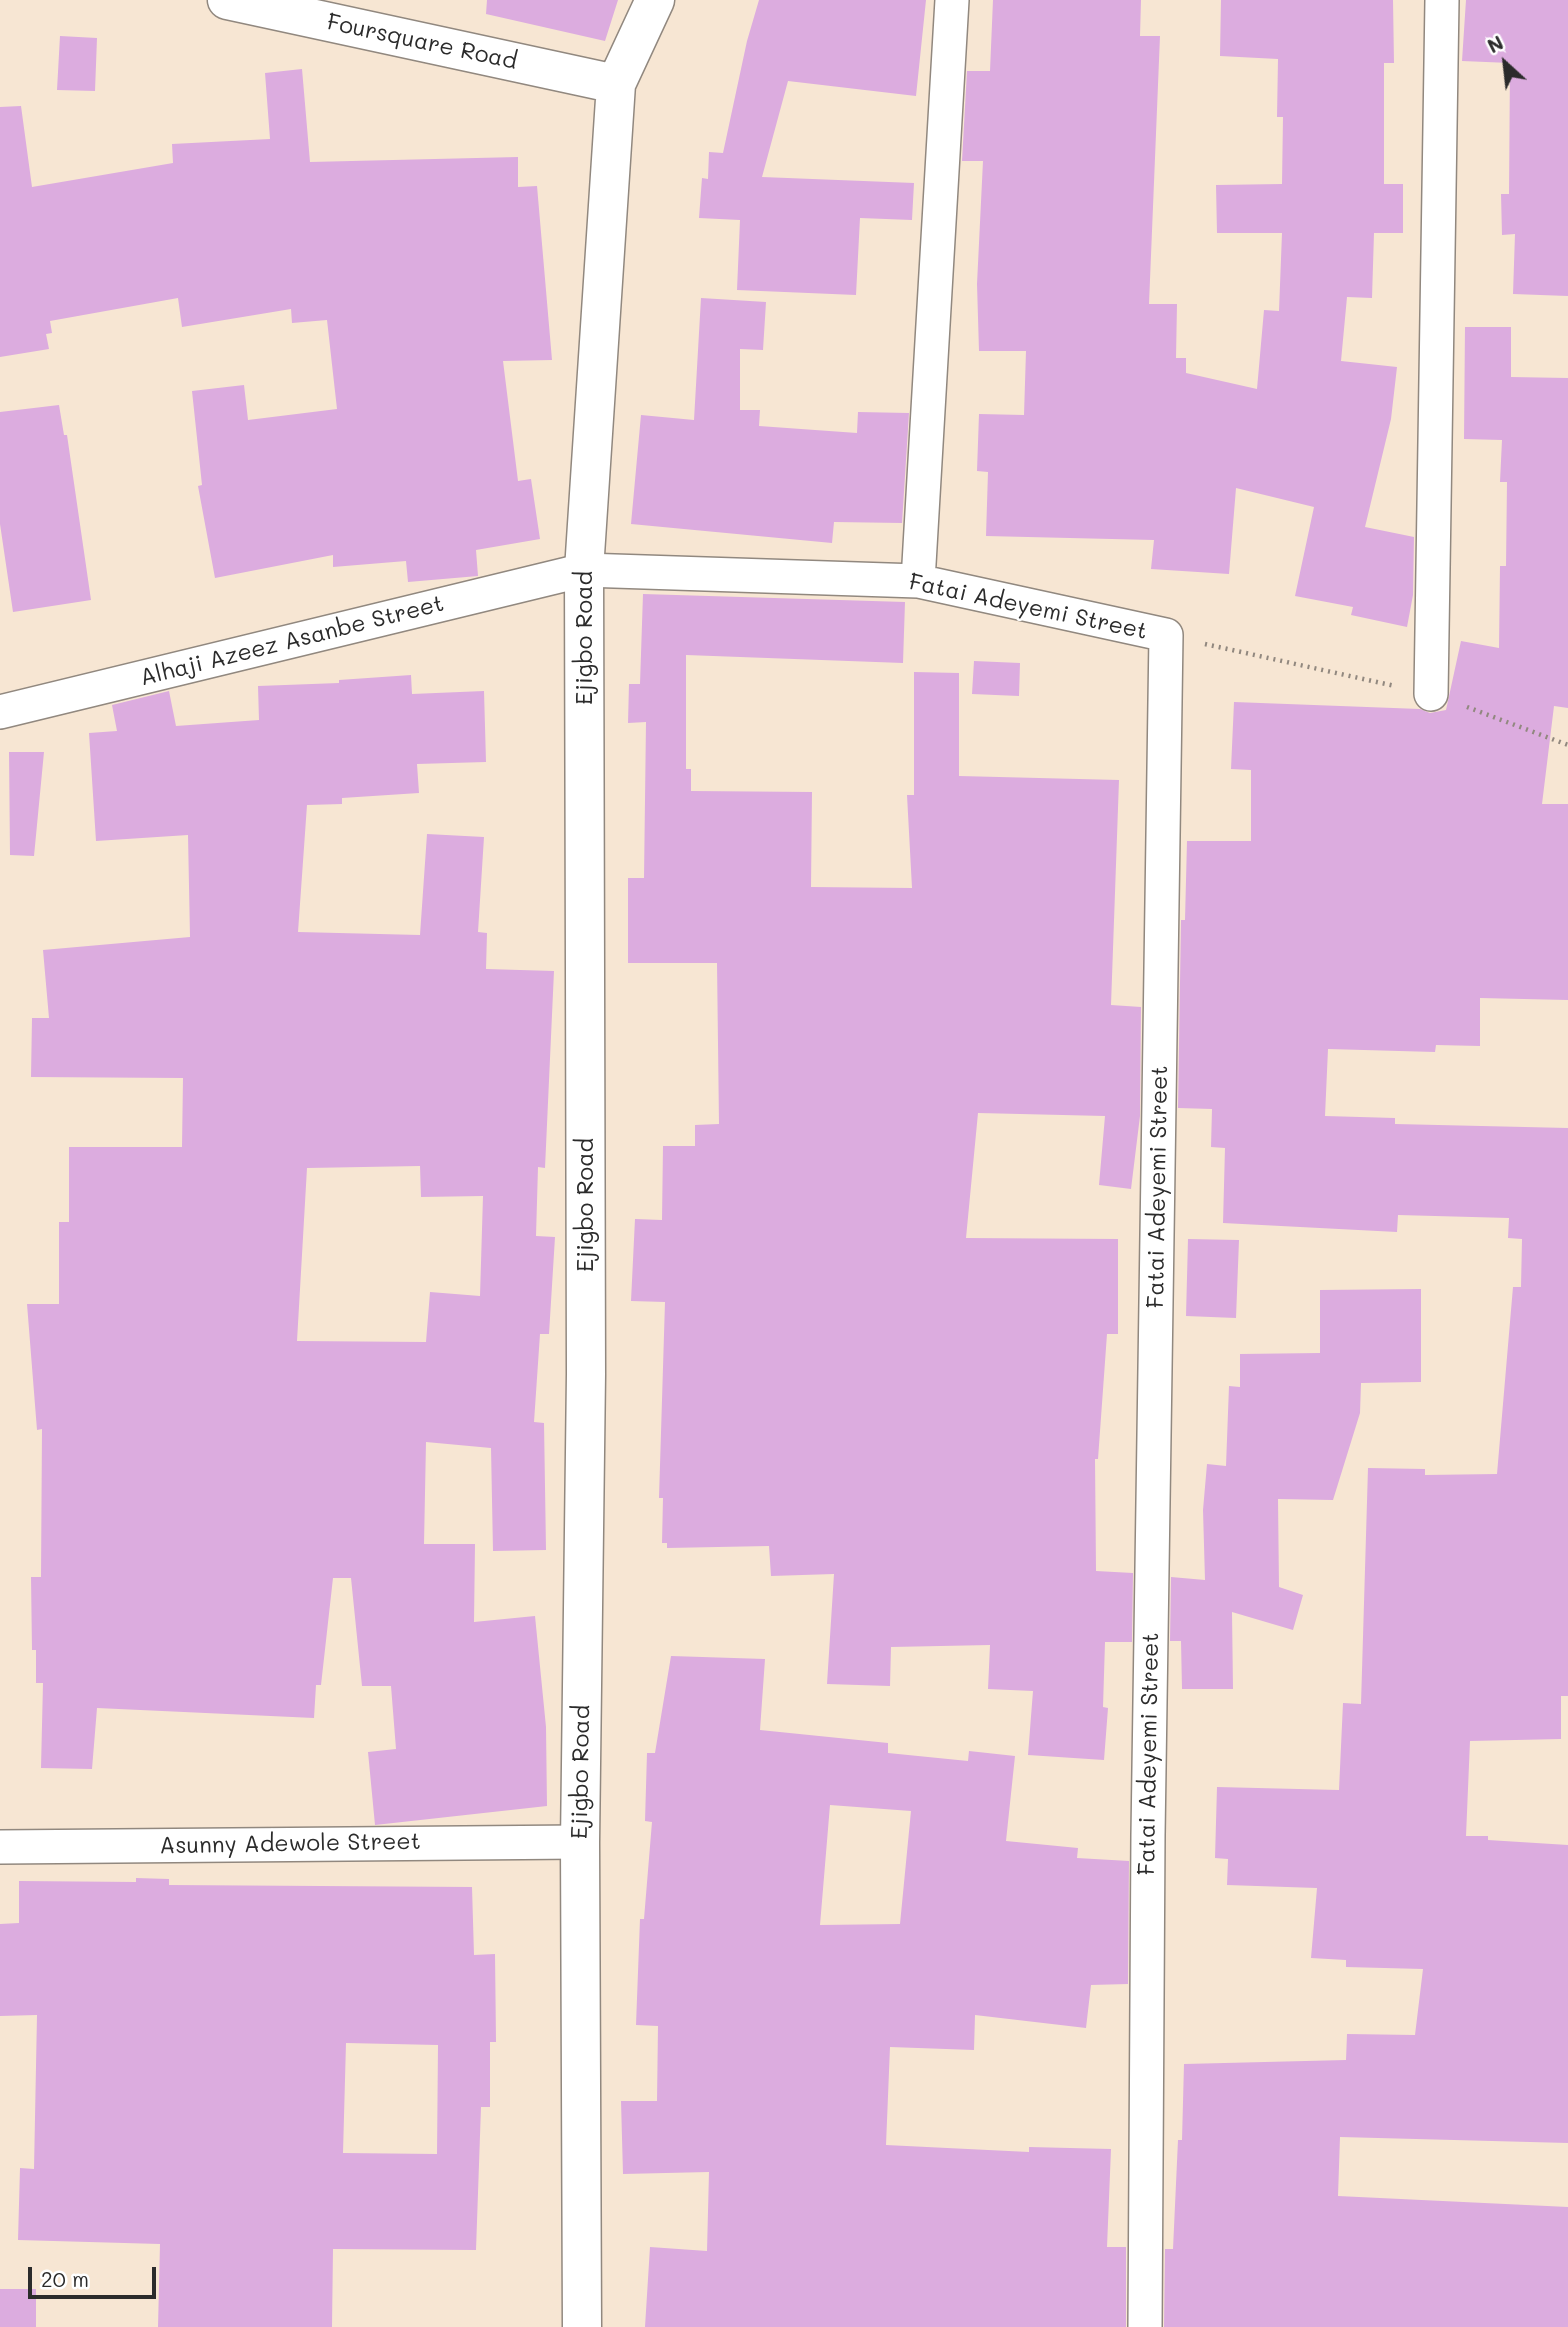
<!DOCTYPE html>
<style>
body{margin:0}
#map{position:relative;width:1568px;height:2327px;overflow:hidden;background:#f7e6d3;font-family:Mali,sans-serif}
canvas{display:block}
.north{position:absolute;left:1470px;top:28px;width:70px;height:70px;-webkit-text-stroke:5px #fff;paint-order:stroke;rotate:333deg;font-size:19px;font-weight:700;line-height:28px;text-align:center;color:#2b2b2b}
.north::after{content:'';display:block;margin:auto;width:24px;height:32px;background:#2b2b2b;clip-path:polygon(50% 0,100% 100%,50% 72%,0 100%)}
.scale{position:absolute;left:28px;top:2267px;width:128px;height:32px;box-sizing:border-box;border:4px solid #2b2b2b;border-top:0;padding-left:9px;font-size:21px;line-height:24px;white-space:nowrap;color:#2b2b2b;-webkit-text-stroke:5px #fff;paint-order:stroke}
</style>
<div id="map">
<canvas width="1568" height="2327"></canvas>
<div class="north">N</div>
<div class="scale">20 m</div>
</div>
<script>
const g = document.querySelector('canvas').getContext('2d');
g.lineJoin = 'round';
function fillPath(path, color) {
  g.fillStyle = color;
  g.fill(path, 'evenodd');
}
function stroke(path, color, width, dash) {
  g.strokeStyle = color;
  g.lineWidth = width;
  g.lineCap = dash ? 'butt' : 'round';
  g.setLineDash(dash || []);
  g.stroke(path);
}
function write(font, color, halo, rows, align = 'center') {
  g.font = font + ' Mali,sans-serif';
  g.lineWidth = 5;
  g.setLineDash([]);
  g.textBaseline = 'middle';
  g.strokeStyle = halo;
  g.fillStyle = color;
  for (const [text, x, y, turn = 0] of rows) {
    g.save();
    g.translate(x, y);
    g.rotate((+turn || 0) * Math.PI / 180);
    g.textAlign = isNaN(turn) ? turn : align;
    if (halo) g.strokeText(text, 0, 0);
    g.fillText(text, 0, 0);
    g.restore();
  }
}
const building = new Path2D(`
 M 487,0 L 618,0 L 605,41 L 486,14 Z
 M 759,0 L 926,0 L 916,96 L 788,81 L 762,177 L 914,183 L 912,220 L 860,218 L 856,295 L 737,290 L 740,220 L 699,218 L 702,178 L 708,179 L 709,152 L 723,153 L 747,41 Z
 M 993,0 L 1141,0 L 1140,36 L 1160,36 L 1149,304 L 1177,304 L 1176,358 L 1186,358 L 1186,373 L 1257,389 L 1264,310 L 1279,311 L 1282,233 L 1217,233 L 1216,185 L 1282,184 L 1283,117 L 1277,117 L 1278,59 L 1220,56 L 1221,0 L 1393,0 L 1394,63 L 1384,63 L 1384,184 L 1403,184 L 1403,233 L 1374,233 L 1372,298 L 1347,297 L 1341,361 L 1397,367 L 1391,419 L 1365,527 L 1414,537 L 1413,595 L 1407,627 L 1351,615 L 1353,607 L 1295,596 L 1314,507 L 1236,488 L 1229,574 L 1151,569 L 1154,540 L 986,536 L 988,472 L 977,471 L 979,414 L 1024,415 L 1026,351 L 979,351 L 977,284 L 983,161 L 962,161 L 967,71 L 990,71 Z
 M 1466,0 L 1568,0 L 1568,296 L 1513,294 L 1515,234 L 1502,235 L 1501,194 L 1509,194 L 1510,63 L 1462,61 Z
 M 60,36 L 97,38 L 95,91 L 57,90 Z
 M 302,69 L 310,162 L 518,157 L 518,187 L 537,186 L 552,360 L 503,361 L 518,481 L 531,479 L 540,539 L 476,550 L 478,576 L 408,582 L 406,561 L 333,567 L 333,555 L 215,578 L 198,486 L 202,485 L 192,391 L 244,385 L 248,420 L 337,409 L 327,320 L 292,323 L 291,309 L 182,327 L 178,298 L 50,321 L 52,333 L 46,334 L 49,349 L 0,357 L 0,107 L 21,106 L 32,187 L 173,163 L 172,144 L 270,139 L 265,73 Z
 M 701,298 L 766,302 L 763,350 L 740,349 L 740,410 L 760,410 L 759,426 L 857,433 L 858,412 L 909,413 L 902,523 L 834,522 L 832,543 L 631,524 L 641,415 L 694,420 Z
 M 1465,327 L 1511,327 L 1511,377 L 1568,378 L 1568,708 L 1554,706 L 1542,804 L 1568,804 L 1568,1000 L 1480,998 L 1480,1046 L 1436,1045 L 1435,1052 L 1328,1049 L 1325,1116 L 1395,1118 L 1395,1124 L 1568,1128 L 1568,1696 L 1561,1696 L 1561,1739 L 1470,1741 L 1466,1836 L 1488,1836 L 1488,1840 L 1568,1845 L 1568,2143 L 1340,2137 L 1338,2196 L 1568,2207 L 1568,2327 L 1164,2327 L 1165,2249 L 1173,2249 L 1178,2140 L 1182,2140 L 1184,2064 L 1346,2060 L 1347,2034 L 1415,2035 L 1423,1969 L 1346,1967 L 1346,1960 L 1311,1958 L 1317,1888 L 1227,1885 L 1228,1859 L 1215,1858 L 1217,1787 L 1339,1790 L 1343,1703 L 1361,1704 L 1368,1468 L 1425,1469 L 1425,1475 L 1497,1474 L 1513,1287 L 1521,1287 L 1522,1239 L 1508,1238 L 1509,1218 L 1398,1215 L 1397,1232 L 1223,1223 L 1225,1148 L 1211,1147 L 1212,1109 L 1178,1108 L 1181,920 L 1185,920 L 1187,841 L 1251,841 L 1251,770 L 1231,769 L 1234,702 L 1420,709 L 1430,713 L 1446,710 L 1461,641 L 1499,648 L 1500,566 L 1506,566 L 1507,482 L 1500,482 L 1502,440 L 1464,439 Z
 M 59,405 L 64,435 L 67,435 L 91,600 L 13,612 L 0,524 L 0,412 Z
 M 643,594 L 905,602 L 903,663 L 686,655 L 686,769 L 691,769 L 691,791 L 812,792 L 811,887 L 912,888 L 907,795 L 914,795 L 914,672 L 959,673 L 959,776 L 1119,780 L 1111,1005 L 1141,1007 L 1140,1116 L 1131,1189 L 1099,1185 L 1105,1116 L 978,1113 L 966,1238 L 1118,1239 L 1118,1334 L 1107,1334 L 1098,1459 L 1095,1459 L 1096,1571 L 1133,1573 L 1132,1642 L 1105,1642 L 1103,1707 L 1108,1708 L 1104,1760 L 1028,1755 L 1033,1691 L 988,1689 L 990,1645 L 891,1647 L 890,1686 L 827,1684 L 834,1574 L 771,1576 L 769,1546 L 667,1548 L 667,1543 L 662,1543 L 663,1498 L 659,1498 L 665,1302 L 631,1301 L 635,1219 L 662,1220 L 663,1146 L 695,1146 L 695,1125 L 719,1124 L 717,963 L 628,963 L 628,878 L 644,878 L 646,722 L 628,723 L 629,684 L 640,684 Z
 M 974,661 L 1020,663 L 1019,696 L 972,694 Z
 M 411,675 L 412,694 L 484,691 L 486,762 L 417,764 L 419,793 L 342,798 L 342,804 L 307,805 L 298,932 L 420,935 L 427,834 L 484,837 L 478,932 L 487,933 L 486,969 L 554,971 L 545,1168 L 538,1167 L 536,1236 L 555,1237 L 549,1334 L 540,1334 L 534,1422 L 544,1423 L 546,1550 L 493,1551 L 491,1448 L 426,1442 L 424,1544 L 475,1544 L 474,1622 L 535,1616 L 546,1727 L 547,1806 L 375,1825 L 368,1752 L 396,1749 L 391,1686 L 362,1686 L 351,1578 L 333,1578 L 321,1685 L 316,1685 L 314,1718 L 97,1708 L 92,1769 L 41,1768 L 43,1683 L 36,1683 L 36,1650 L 32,1650 L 31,1577 L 41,1577 L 42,1429 L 37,1430 L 27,1304 L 59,1304 L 59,1222 L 69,1222 L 69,1147 L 182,1147 L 183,1078 L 31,1077 L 32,1018 L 49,1018 L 43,950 L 190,937 L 188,835 L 96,841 L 89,733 L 117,731 L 112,705 L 169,691 L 176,726 L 259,720 L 258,686 L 339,683 L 339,680 ZM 420,1166 L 421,1197 L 483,1196 L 480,1296 L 430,1292 L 426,1342 L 297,1341 L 307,1168 Z
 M 9,752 L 44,752 L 34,856 L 10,855 Z
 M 1188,1239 L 1239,1240 L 1236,1318 L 1186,1316 Z
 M 1421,1289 L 1421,1382 L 1361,1383 L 1360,1413 L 1333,1500 L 1278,1499 L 1279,1587 L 1303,1595 L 1293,1630 L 1232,1612 L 1233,1689 L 1182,1689 L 1181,1641 L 1170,1641 L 1171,1577 L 1205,1580 L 1203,1510 L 1207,1464 L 1226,1466 L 1229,1386 L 1240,1387 L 1240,1354 L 1320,1353 L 1320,1290 Z
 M 671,1656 L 765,1659 L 760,1730 L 888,1743 L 888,1753 L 968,1761 L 969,1751 L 1015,1756 L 1006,1841 L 1078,1848 L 1077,1858 L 1129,1861 L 1128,1984 L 1091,1985 L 1086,2028 L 975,2015 L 974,2050 L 890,2047 L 886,2145 L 1029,2152 L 1029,2147 L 1111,2149 L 1107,2247 L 1126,2247 L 1126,2327 L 645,2327 L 650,2247 L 707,2251 L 709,2172 L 623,2174 L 621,2101 L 657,2101 L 658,2026 L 636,2025 L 640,1919 L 644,1919 L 652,1822 L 645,1821 L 647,1753 L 655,1753 ZM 830,1805 L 911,1811 L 900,1924 L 820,1925 Z
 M 136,1878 L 169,1879 L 169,1885 L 472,1887 L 474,1955 L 495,1954 L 496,2042 L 490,2042 L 490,2107 L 481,2107 L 476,2250 L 333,2249 L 332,2327 L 158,2327 L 160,2244 L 18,2240 L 20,2168 L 34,2169 L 37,2015 L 0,2016 L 0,1924 L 19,1923 L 19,1881 L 136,1882 ZM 346,2043 L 438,2045 L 437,2154 L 343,2153 Z
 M 0,2289 L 36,2289 L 36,2327 L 0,2327 Z`);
const path = new Path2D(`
 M 1205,644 L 1395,686
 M 1467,707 L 1568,745`);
const minor = new Path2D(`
 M 918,581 L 952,0
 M 1431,694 L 1442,0
 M 0,712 L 584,570 L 918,581 L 1166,635 L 1148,1834 L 1145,2327
 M 0,1847 L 580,1842`);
const tertiary = new Path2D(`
 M 227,0 L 616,84
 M 582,2327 L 580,1842 L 586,1374 L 584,570 L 616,84 L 655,0`);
const streetNames = [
 ["Foursquare Road",422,42,12],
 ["Fatai Adeyemi Street",1028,607,12],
 ["Ejigbo Road",585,638,-90],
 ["Alhaji Azeez Asanbe Street",292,641,-14],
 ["Fatai Adeyemi Street",1158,1187,-89],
 ["Ejigbo Road",586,1205,-90],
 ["Fatai Adeyemi Street",1149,1754,-89],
 ["Ejigbo Road",581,1772,-89],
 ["Asunny Adewole Street",290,1844,-1]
];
fillPath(building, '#dcacdf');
stroke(minor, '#91887f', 36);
stroke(tertiary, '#91887f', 41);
stroke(path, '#91887f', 4.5, [2, 5]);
stroke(minor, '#fff', 33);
stroke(tertiary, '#fff', 38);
write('23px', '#2b2b2b', '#fff', streetNames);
</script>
